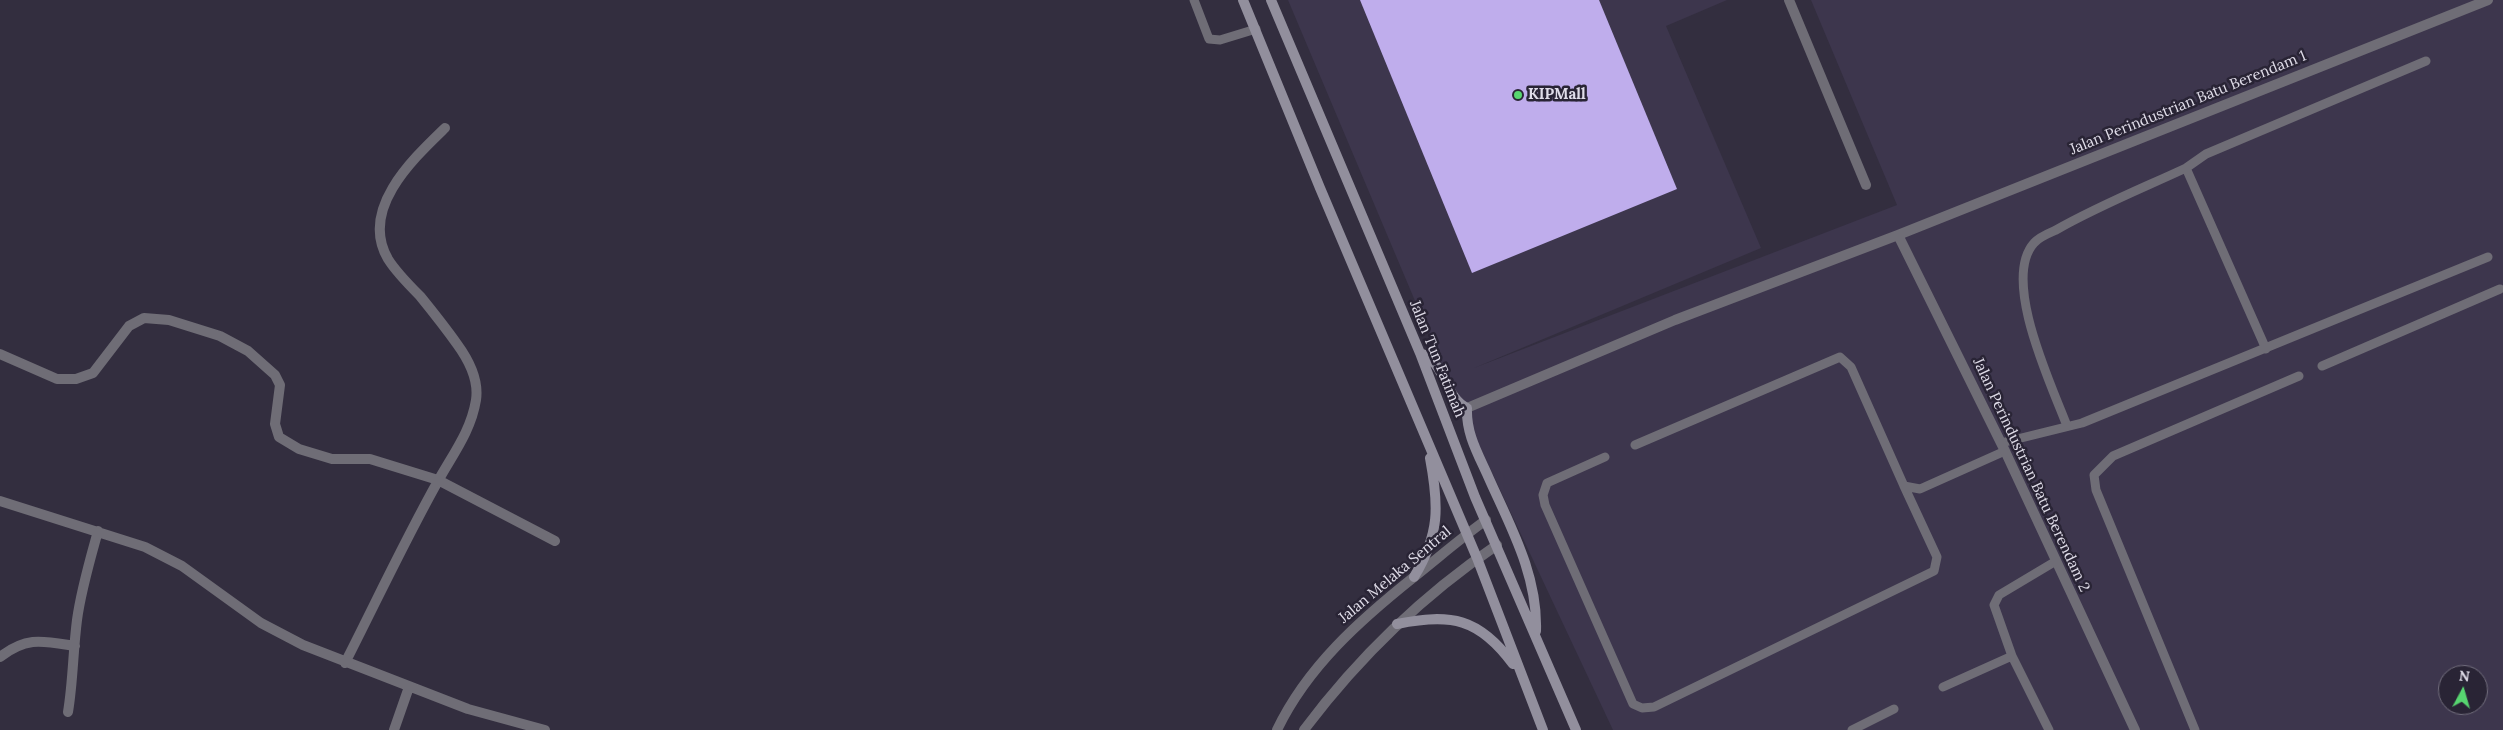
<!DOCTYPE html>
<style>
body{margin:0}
#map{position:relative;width:2503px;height:730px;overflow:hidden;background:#332e3f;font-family:Lora,serif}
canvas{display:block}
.north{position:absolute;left:2438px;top:665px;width:50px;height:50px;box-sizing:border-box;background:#292435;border:1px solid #726e7d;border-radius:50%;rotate:6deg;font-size:14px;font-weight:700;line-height:20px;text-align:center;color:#e0dde9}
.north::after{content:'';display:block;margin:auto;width:18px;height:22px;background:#57d570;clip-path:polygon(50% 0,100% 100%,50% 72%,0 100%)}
</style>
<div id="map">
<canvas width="2503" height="730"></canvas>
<div class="north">N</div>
</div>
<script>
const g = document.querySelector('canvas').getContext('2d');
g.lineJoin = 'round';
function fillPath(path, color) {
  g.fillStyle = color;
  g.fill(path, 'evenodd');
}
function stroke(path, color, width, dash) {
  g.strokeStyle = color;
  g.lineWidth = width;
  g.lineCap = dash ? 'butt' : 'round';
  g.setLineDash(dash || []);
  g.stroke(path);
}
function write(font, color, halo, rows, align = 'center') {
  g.font = font + ' Lora,serif';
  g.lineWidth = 5;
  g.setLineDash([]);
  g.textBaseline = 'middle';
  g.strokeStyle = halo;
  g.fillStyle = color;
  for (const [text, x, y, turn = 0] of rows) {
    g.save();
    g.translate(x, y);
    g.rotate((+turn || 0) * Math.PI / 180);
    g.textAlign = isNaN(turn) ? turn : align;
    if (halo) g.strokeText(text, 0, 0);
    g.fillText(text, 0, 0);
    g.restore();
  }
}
const built = new Path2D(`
 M 1288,0 L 1727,0 L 1666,26 L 1761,248 L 1474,368 L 1897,205 L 1811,0 L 2503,0 L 2503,730 L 1613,730 L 1448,379 ZM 2448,675 L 2478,675 L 2478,705 L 2448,705 Z`);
const building = new Path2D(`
 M 1360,0 L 1599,0 L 1677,189 L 1472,273 Z`);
const service = new Path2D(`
 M 1194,0 L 1209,39 L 1220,40 L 1256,29
 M 2266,349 L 2186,168 L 2206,154 L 2426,61
 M 2322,366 L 2500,289
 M 2067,426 C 2052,386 2001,280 2034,243 C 2039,237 2049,233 2056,230 C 2098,206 2143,188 2186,168
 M 2001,443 L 2082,423 L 2488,257
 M 1635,445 L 1840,357 L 1851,367 L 1904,486 L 1920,489 L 2005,451
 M 1605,457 L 1547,483 L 1543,495 L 1545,505 L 1633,704 L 1642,708 L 1654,707 L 1934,571 L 1937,557 L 1904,486
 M 1943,687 L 2012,656
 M 1852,730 L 1894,709
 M 2049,730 L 2012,656 L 1994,605 L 1999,595 L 2056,561
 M 2195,730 L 2096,490 L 2094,475 L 2113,456 L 2299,376`);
const minor = new Path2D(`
 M 1789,0 L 1866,185
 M 1898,235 L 2005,451 L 2135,730
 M 0,354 L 57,379 L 76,379 L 93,373 L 129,326 L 144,318 L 169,320 L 220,336 L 248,351 L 275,375 L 280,385 L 275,424 L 279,437 L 299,449 L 332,459 L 370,459 L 438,480 L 555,541
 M 1467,408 L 1675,320 L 1898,235 L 2488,0
 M 0,501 L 145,547 L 182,566 L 261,623 L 303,645 L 468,709 L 545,730
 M 0,657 C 27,636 43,641 75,646
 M 345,663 C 376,602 405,540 438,481 C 453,454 471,431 476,400 C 479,380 468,359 457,344 C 445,327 433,312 420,296 C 409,285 396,272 388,259 C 359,209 413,159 445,128
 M 68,712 C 73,682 73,651 77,620 C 81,590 90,560 98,531
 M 394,730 L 409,687`);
const tertiary = new Path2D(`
 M 1277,730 C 1307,667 1360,620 1414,577 C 1438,558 1461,538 1486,520
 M 1304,730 C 1358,658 1422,596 1497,545`);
const secondary = new Path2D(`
 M 1243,0 L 1320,188 L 1477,558 L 1543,730
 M 1271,0 L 1420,353 L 1475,497 L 1576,730
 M 1420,353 C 1446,362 1444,397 1467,408 C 1466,433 1477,452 1487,474 C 1509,524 1538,574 1536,631
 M 1414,577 C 1440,534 1439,506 1430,458
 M 1397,624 C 1451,613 1479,618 1513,664`);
const markers = [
 [1518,95,5,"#57d570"]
];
const poiNames = [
 ["KIPMall",1528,95]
];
const streetNames = [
 ["Jalan Perindustrian Batu Berendam 1",2188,103,-22],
 ["Jalan Tun Fatimah",1437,359,68],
 ["Jalan Perindustrian Batu Berendam 2",2031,475,65],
 ["Jalan Melaka Sentral",1395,575,-40]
];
fillPath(built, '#3d364d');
fillPath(building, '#bfadec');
stroke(service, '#6f6d76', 9);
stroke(minor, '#6f6d76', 10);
stroke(tertiary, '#6f6d76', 10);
stroke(secondary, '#928f9d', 10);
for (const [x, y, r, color] of markers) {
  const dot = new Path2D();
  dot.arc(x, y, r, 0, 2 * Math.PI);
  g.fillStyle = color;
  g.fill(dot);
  stroke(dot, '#292435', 2);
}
write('bold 15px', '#e0dde9', '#292435', poiNames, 'left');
write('15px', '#e0dde9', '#292435', streetNames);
</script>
